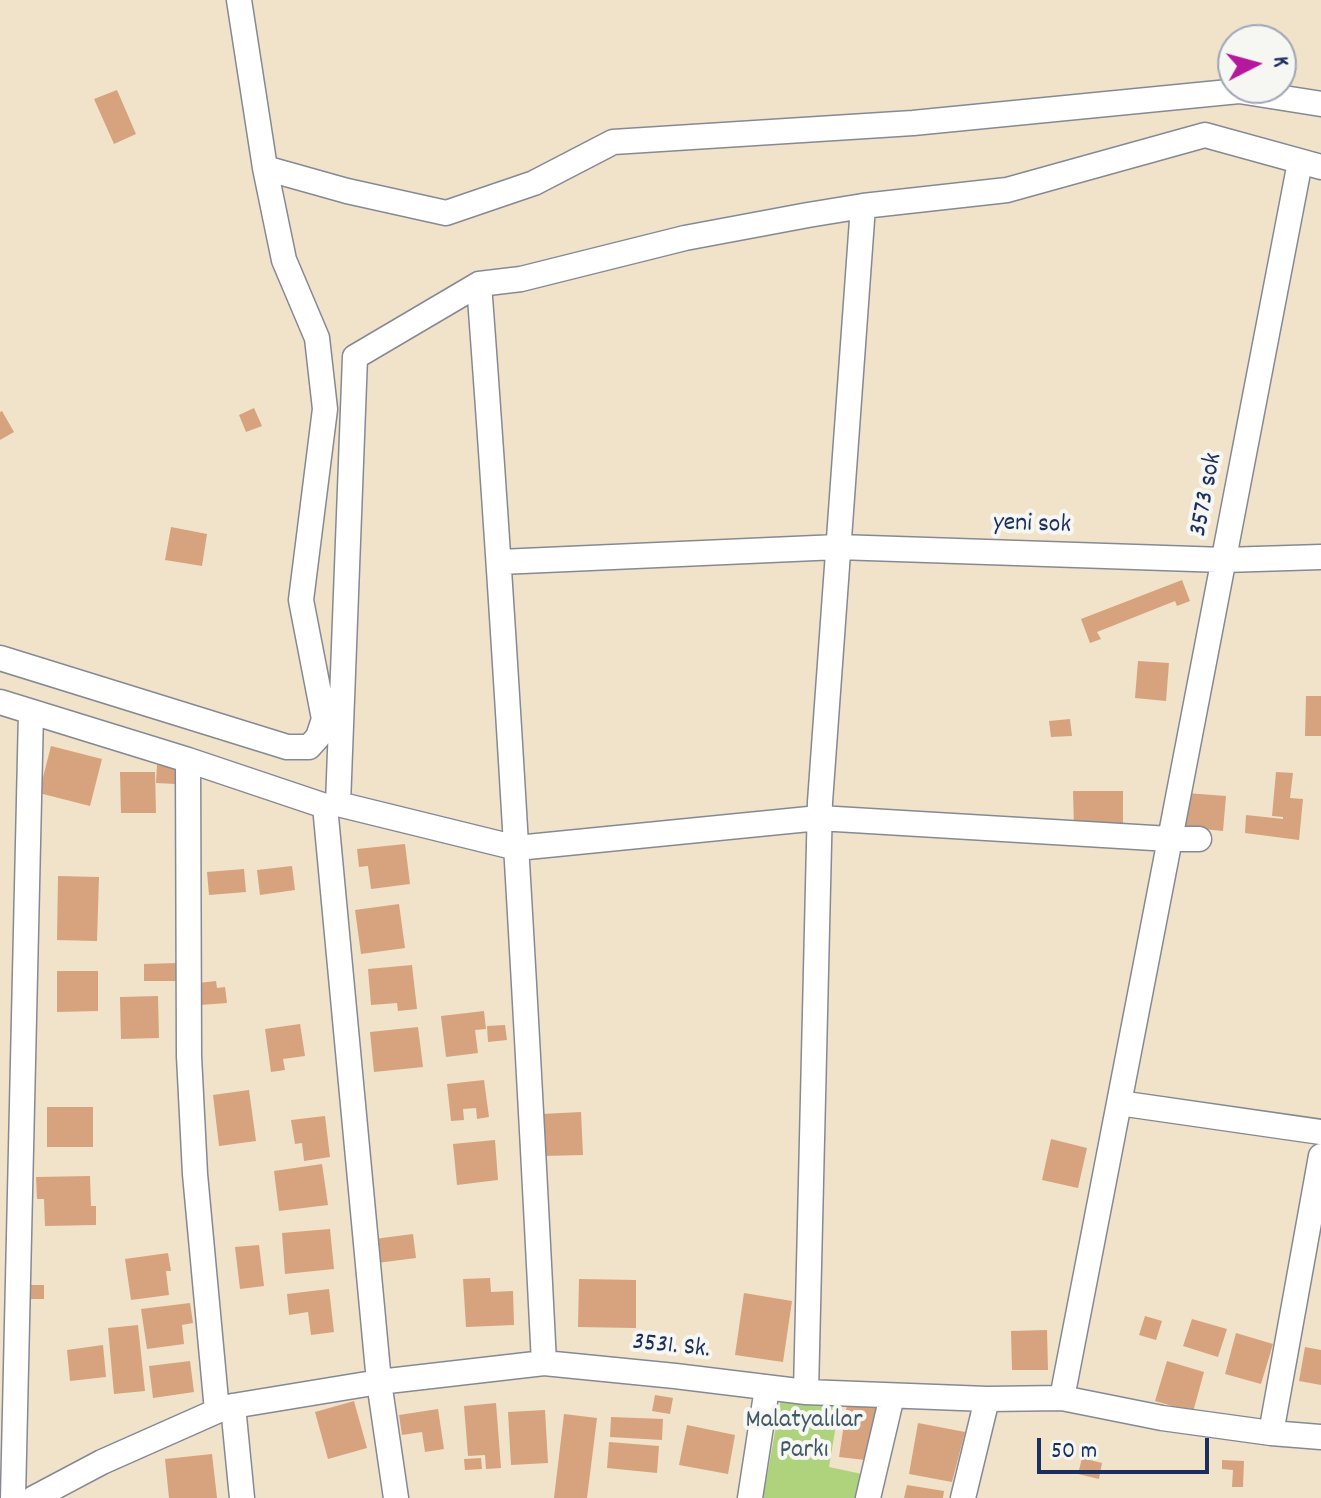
<!DOCTYPE html>
<meta charset="utf-8">
<style>
body{margin:0}
#map{position:relative;width:1321px;height:1498px;overflow:hidden;background:#f1e3c9;font-family:Dekko,sans-serif}
canvas{display:block}
.north{position:absolute;left:1217px;top:24px;width:80px;height:80px;box-sizing:border-box;background:#f6f6f2;border:2px solid #9ea6b7;border-radius:50%;rotate:84deg;font-size:22px;font-weight:700;line-height:32px;text-align:center;color:#1b2f5e}
.north::after{content:'';display:block;margin:auto;width:28px;height:36px;background:#b5179e;clip-path:polygon(50% 0,100% 100%,50% 72%,0 100%)}
.scale{position:absolute;left:1037px;top:1438px;width:172px;height:36px;box-sizing:border-box;border:4px solid #1b2f5e;border-top:0;padding-left:10px;font-size:24px;line-height:28px;white-space:nowrap;color:#1b2f5e;-webkit-text-stroke:6px #f6f6f2;paint-order:stroke}
</style>
<div id="map">
<canvas width="1321" height="1498"></canvas>
<div class="north">K</div>
<div class="scale">50 m</div>
</div>
<script>
const g = document.querySelector('canvas').getContext('2d');
g.lineJoin = 'round';
function fillPath(path, color) {
  g.fillStyle = color;
  g.fill(path, 'evenodd');
}
function stroke(path, color, width, dash) {
  g.strokeStyle = color;
  g.lineWidth = width;
  g.lineCap = dash ? 'butt' : 'round';
  g.setLineDash(dash || []);
  g.stroke(path);
}
function write(font, color, halo, rows, align = 'center') {
  g.font = font + ' Dekko,sans-serif';
  g.lineWidth = 8;
  g.setLineDash([]);
  g.textBaseline = 'middle';
  g.strokeStyle = halo;
  g.fillStyle = color;
  for (const [text, x, y, turn = 0] of rows) {
    g.save();
    g.translate(x, y);
    g.rotate((+turn || 0) * Math.PI / 180);
    g.textAlign = isNaN(turn) ? turn : align;
    if (halo) g.strokeText(text, 0, 0);
    g.fillText(text, 0, 0);
    g.restore();
  }
}
const green = new Path2D(`
 M 781,1399 L 839,1407 L 829,1467 L 862,1474 L 857,1498 L 763,1498 Z`);
const building = new Path2D(`
 M 117,90 L 136,134 L 114,144 L 94,99 Z
 M 254,408 L 262,426 L 246,432 L 239,415 Z
 M 2,411 L 14,432 L 0,440 L 0,412 Z
 M 171,527 L 207,534 L 202,566 L 165,560 Z
 M 1182,580 L 1190,601 L 1177,606 L 1175,601 L 1097,632 L 1101,639 L 1090,643 L 1081,619 Z
 M 1138,661 L 1169,663 L 1166,701 L 1135,698 Z
 M 1306,696 L 1321,696 L 1321,736 L 1305,736 Z
 M 1070,719 L 1072,736 L 1051,737 L 1049,721 Z
 M 51,746 L 102,759 L 90,806 L 39,793 Z
 M 157,765 L 177,766 L 176,784 L 156,783 Z
 M 120,772 L 155,772 L 156,813 L 121,813 Z
 M 1276,772 L 1293,773 L 1290,798 L 1303,799 L 1299,840 L 1245,833 L 1246,815 L 1283,819 L 1283,817 L 1272,816 Z
 M 1073,791 L 1123,791 L 1123,827 L 1074,827 Z
 M 1186,793 L 1226,796 L 1223,831 L 1183,827 Z
 M 405,844 L 410,884 L 371,889 L 368,866 L 359,867 L 357,849 Z
 M 292,866 L 295,890 L 260,895 L 257,870 Z
 M 244,869 L 246,892 L 209,895 L 207,872 Z
 M 58,876 L 99,877 L 97,941 L 57,940 Z
 M 399,904 L 405,948 L 361,954 L 355,910 Z
 M 177,963 L 178,981 L 144,981 L 144,964 Z
 M 412,965 L 417,1009 L 398,1011 L 397,1003 L 371,1005 L 368,969 Z
 M 57,971 L 98,971 L 98,1011 L 57,1012 Z
 M 216,981 L 217,988 L 225,987 L 227,1003 L 200,1005 L 198,983 Z
 M 158,996 L 159,1038 L 121,1039 L 120,997 Z
 M 484,1011 L 486,1029 L 475,1030 L 478,1053 L 446,1057 L 441,1016 Z
 M 300,1024 L 305,1056 L 283,1059 L 285,1070 L 271,1072 L 265,1029 Z
 M 505,1025 L 507,1040 L 488,1042 L 487,1026 Z
 M 418,1027 L 423,1067 L 374,1072 L 370,1032 Z
 M 484,1080 L 489,1117 L 477,1119 L 476,1108 L 463,1109 L 464,1120 L 451,1121 L 447,1084 Z
 M 249,1090 L 256,1141 L 219,1146 L 213,1095 Z
 M 47,1107 L 93,1107 L 93,1147 L 47,1147 Z
 M 581,1112 L 583,1155 L 543,1156 L 542,1114 Z
 M 325,1116 L 330,1157 L 304,1161 L 302,1143 L 295,1144 L 291,1120 Z
 M 1051,1139 L 1087,1148 L 1078,1188 L 1042,1180 Z
 M 495,1140 L 498,1180 L 457,1185 L 453,1144 Z
 M 322,1164 L 328,1205 L 279,1211 L 274,1171 Z
 M 90,1176 L 91,1206 L 96,1206 L 96,1225 L 45,1226 L 44,1199 L 37,1199 L 36,1177 Z
 M 330,1229 L 334,1269 L 285,1274 L 282,1233 Z
 M 413,1234 L 416,1258 L 377,1263 L 374,1239 Z
 M 259,1245 L 264,1286 L 240,1289 L 235,1247 Z
 M 168,1253 L 171,1271 L 166,1271 L 169,1295 L 131,1300 L 125,1259 Z
 M 490,1278 L 491,1292 L 513,1291 L 514,1325 L 466,1327 L 463,1279 Z
 M 579,1279 L 636,1280 L 636,1328 L 578,1327 Z
 M 28,1285 L 44,1285 L 44,1299 L 28,1299 Z
 M 329,1289 L 334,1332 L 311,1335 L 308,1312 L 289,1315 L 287,1294 Z
 M 744,1293 L 792,1301 L 783,1362 L 735,1355 Z
 M 190,1303 L 193,1323 L 182,1325 L 184,1344 L 147,1349 L 141,1309 Z
 M 1145,1316 L 1162,1321 L 1156,1340 L 1139,1335 Z
 M 1192,1319 L 1227,1329 L 1218,1357 L 1183,1346 Z
 M 138,1325 L 145,1391 L 114,1394 L 108,1328 Z
 M 1047,1330 L 1048,1370 L 1012,1370 L 1011,1331 Z
 M 1236,1333 L 1273,1344 L 1261,1384 L 1225,1374 Z
 M 103,1345 L 106,1377 L 70,1381 L 67,1350 Z
 M 1305,1347 L 1321,1350 L 1321,1385 L 1299,1381 Z
 M 190,1361 L 194,1392 L 153,1398 L 149,1366 Z
 M 1167,1361 L 1204,1372 L 1193,1412 L 1155,1401 Z
 M 655,1395 L 673,1398 L 670,1414 L 652,1411 Z
 M 354,1401 L 367,1448 L 328,1459 L 315,1412 Z
 M 496,1403 L 501,1468 L 486,1469 L 485,1455 L 468,1456 L 464,1406 Z
 M 847,1404 L 883,1409 L 874,1461 L 839,1457 Z
 M 438,1409 L 444,1449 L 425,1452 L 422,1432 L 402,1435 L 399,1415 Z
 M 545,1410 L 548,1463 L 511,1465 L 508,1412 Z
 M 564,1414 L 597,1418 L 587,1498 L 554,1498 Z
 M 611,1417 L 663,1419 L 662,1440 L 610,1437 Z
 M 918,1423 L 965,1432 L 952,1482 L 909,1474 Z
 M 687,1425 L 735,1435 L 728,1474 L 679,1465 Z
 M 609,1442 L 659,1446 L 657,1473 L 607,1468 Z
 M 212,1454 L 217,1498 L 169,1498 L 165,1459 Z
 M 481,1458 L 482,1469 L 465,1470 L 464,1459 Z
 M 1082,1458 L 1102,1463 L 1099,1479 L 1078,1474 Z
 M 1222,1460 L 1244,1461 L 1243,1487 L 1232,1487 L 1233,1470 L 1222,1469 Z
 M 907,1485 L 944,1491 L 943,1498 L 904,1498 Z`);
const minor = new Path2D(`
 M 265,168 L 347,191 L 446,213 L 534,183 L 613,142 L 913,123 L 1239,91 L 1321,104
 M 479,284 C 506,643 526,1003 544,1363
 M 500,562 L 838,547 L 1224,560 L 1321,557
 M 0,658 L 287,747 L 309,747 L 318,737 L 324,719 L 301,600 L 325,409 L 317,338 L 284,260 L 265,168 L 239,0
 M 0,702 L 188,760 L 325,806 L 338,804 L 355,357 L 479,284 L 521,279 L 685,238 L 808,215 L 863,206 L 1007,190 L 1205,135 L 1321,167
 M 188,760 L 189,1056 L 195,1174 L 217,1411
 M 338,804 L 517,848 L 819,818 L 1170,839 L 1300,162
 M 325,806 L 379,1382 L 396,1498
 M 1119,1103 L 1321,1132
 M 806,1392 L 820,802 L 863,206
 M 1062,1398 L 1170,839 L 1199,839
 M 233,1406 L 242,1498
 M 1271,1433 L 1321,1156
 M 13,1498 L 31,712
 M 34,1498 L 102,1462 L 217,1411 L 233,1406 L 379,1382 L 544,1363 L 675,1376 L 806,1392 L 987,1399 L 1062,1398 L 1162,1418 L 1271,1433 L 1321,1437
 M 750,1498 L 767,1388
 M 868,1498 L 892,1396
 M 963,1498 L 987,1399`);
const streetNames = [
 ["3573 sok",1208,495,-79],
 ["yeni sok",1032,526,2],
 ["3531. Sk.",671,1348,6]
];
const parkNames = [
 ["Malatyalılar",804,1422],
 ["Parkı",804,1452]
];
fillPath(green, '#aed37c');
fillPath(building, '#d7a27e');
stroke(minor, '#868994', 27);
stroke(minor, '#fff', 24);
write('26px', '#1b2f5e', '#f6f6f2', streetNames);
write('26px', '#405866', '#f6f6f2', parkNames);
</script>
